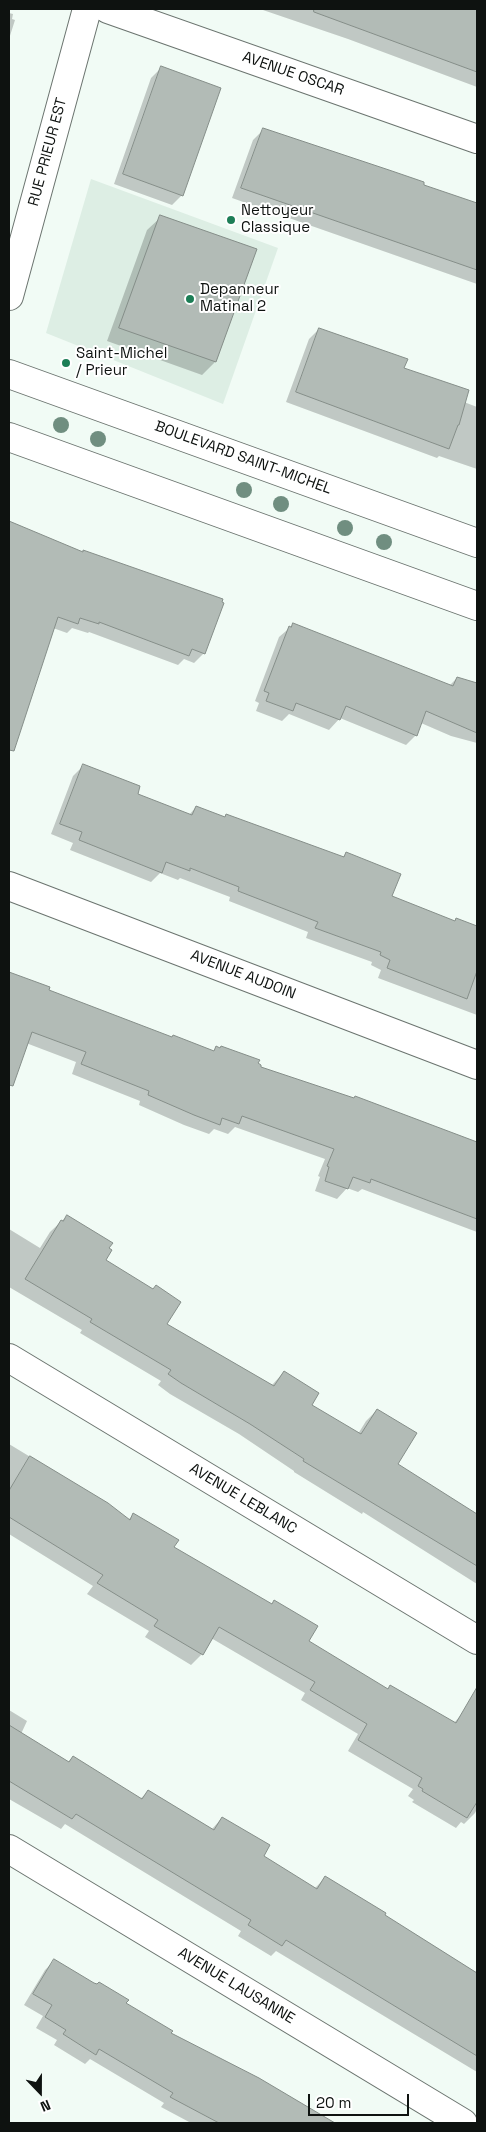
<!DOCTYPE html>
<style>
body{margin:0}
#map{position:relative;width:486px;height:2132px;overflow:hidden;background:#f1fbf5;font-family:"Space Grotesk",sans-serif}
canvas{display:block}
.frame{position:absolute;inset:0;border:10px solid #0e1210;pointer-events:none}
.north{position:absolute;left:15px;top:2067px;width:50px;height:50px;-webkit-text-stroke:4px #fff;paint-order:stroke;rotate:158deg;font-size:14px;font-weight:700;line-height:20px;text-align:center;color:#0e1210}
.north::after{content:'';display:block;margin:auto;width:18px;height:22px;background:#0e1210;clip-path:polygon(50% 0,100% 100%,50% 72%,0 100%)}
.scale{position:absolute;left:308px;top:2094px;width:101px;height:22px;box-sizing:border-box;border:2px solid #0e1210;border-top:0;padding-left:6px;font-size:15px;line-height:18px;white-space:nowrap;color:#0e1210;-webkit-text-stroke:4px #fff;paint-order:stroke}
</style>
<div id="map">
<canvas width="486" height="2132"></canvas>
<div class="frame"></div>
<div class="north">N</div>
<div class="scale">20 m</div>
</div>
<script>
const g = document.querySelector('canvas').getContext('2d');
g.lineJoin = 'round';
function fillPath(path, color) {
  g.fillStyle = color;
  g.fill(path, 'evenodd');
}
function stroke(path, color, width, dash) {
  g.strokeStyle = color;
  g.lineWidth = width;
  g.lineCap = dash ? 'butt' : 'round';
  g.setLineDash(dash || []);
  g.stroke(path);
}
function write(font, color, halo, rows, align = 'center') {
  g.font = font + ' "Space Grotesk",sans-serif';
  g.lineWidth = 4;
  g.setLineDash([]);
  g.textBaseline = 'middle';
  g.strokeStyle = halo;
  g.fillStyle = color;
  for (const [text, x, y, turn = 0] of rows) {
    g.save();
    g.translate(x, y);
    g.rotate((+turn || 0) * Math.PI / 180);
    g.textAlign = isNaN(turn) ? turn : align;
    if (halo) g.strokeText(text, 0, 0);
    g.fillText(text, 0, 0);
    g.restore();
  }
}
const built = new Path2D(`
 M 91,179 L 278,248 L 223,404 L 46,333 Z`);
const shadow = new Path2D(`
 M 260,9 L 477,9 L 477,87 L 348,39 Z
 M 9,13 L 13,14 L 12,19 L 15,20 L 9,39 Z
 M 161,68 L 182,195 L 172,205 L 114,184 L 151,78 Z
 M 263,130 L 477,205 L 477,284 L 232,198 L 253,140 Z
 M 161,217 L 215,362 L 202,375 L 107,341 L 147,230 Z
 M 319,329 L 403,369 L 464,402 L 477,407 L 477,469 L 439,456 L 437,458 L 286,402 L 309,339 Z
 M 9,522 L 82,553 L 84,551 L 204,653 L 194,663 L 184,659 L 178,665 L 89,632 L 88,633 L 72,628 L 67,633 L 53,628 L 15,744 L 9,750 Z
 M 293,625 L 449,686 L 457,678 L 477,684 L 477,743 L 451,736 L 421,723 L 416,735 L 406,745 L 340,718 L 329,730 L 289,714 L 282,721 L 256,711 L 259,703 L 255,701 L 279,637 Z
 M 83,766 L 136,794 L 189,815 L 196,807 L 224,818 L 226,815 L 342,858 L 346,853 L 391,896 L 454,922 L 456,920 L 477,927 L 477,1015 L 378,978 L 381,970 L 371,965 L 372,962 L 306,938 L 308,932 L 229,901 L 230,897 L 180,878 L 178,880 L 160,873 L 151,882 L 70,850 L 73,843 L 51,834 L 73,776 Z
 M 9,974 L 48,988 L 47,991 L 171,1038 L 213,1052 L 217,1048 L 257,1064 L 259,1068 L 353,1099 L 355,1097 L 477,1143 L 477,1232 L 362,1189 L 358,1192 L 347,1188 L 337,1199 L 315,1191 L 320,1177 L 318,1176 L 325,1159 L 235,1127 L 228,1134 L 214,1129 L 209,1134 L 184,1125 L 139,1105 L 140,1101 L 72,1074 L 76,1062 L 26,1043 L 12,1050 L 9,1058 Z
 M 67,1216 L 107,1248 L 105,1260 L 166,1324 L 272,1385 L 284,1372 L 310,1405 L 358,1434 L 366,1421 L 377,1410 L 396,1464 L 477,1516 L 477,1584 L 363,1512 L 362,1514 L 294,1472 L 294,1471 L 239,1434 L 170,1394 L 158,1385 L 161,1381 L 80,1333 L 82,1330 L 9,1287 L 9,1229 L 40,1248 L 50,1232 Z
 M 9,1444 L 108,1504 L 128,1520 L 133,1515 L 173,1547 L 271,1605 L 274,1602 L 307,1641 L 387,1690 L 391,1686 L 453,1724 L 461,1715 L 477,1725 L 477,1809 L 475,1813 L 464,1824 L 461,1822 L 456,1828 L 412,1802 L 414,1800 L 408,1796 L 413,1789 L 348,1751 L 358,1734 L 301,1700 L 305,1693 L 211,1638 L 202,1654 L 191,1665 L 145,1637 L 149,1631 L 87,1594 L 93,1586 L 9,1534 Z
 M 9,1710 L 27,1721 L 21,1734 L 68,1762 L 73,1757 L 140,1799 L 149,1791 L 212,1829 L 222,1818 L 262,1856 L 314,1889 L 325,1878 L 477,1973 L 477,2072 L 276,1951 L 271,1956 L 238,1936 L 241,1931 L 65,1824 L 61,1829 L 9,1799 Z
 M 55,1960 L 170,2034 L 259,2079 L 333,2123 L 191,2123 L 161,2107 L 164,2103 L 90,2059 L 85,2064 L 54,2045 L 57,2040 L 36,2028 L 43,2016 L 24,2005 L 45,1970 Z`);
const building = new Path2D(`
 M 314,9 L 477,9 L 477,72 L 314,12 Z
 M 161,66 L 221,88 L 183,196 L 123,174 Z
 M 263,128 L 389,170 L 424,182 L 424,185 L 477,203 L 477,270 L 241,188 Z
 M 160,215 L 257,249 L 216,362 L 119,328 Z
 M 319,328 L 408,359 L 404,368 L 469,390 L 459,425 L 458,425 L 449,449 L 296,392 Z
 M 9,521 L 83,552 L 83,550 L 223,599 L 222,602 L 224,603 L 205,654 L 192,649 L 189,656 L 99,622 L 99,624 L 80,618 L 78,624 L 58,617 L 14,751 L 9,750 Z
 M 293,623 L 453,686 L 457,677 L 477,683 L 477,733 L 426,711 L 417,736 L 346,706 L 340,720 L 296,703 L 293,711 L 266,701 L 269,693 L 264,691 L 289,626 L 291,627 Z
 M 83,764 L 140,786 L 138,794 L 192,815 L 196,806 L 225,817 L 226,814 L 344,857 L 346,852 L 401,874 L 392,896 L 455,921 L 456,918 L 477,926 L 477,971 L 467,999 L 387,968 L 390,960 L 380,955 L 381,952 L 315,928 L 318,922 L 238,891 L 239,887 L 190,868 L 190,871 L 166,862 L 162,873 L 79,840 L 82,832 L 60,824 Z
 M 9,972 L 50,987 L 49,990 L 172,1037 L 173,1035 L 214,1051 L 216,1046 L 220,1048 L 221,1046 L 260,1060 L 258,1063 L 261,1065 L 261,1067 L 354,1098 L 355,1096 L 477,1142 L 477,1219 L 371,1179 L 370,1183 L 353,1177 L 348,1189 L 325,1181 L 329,1167 L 327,1166 L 334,1149 L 242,1116 L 239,1124 L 222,1118 L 220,1125 L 194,1115 L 148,1095 L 149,1091 L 81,1064 L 86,1052 L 32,1032 L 13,1086 L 9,1085 Z
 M 67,1215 L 113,1243 L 109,1248 L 112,1250 L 106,1260 L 153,1289 L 156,1285 L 181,1302 L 167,1324 L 274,1386 L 284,1371 L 319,1393 L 312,1405 L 361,1434 L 377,1409 L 417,1433 L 398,1464 L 477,1514 L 477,1566 L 303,1461 L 304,1459 L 250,1424 L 181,1383 L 168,1374 L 171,1370 L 90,1322 L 92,1319 L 25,1279 L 61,1220 L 63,1221 Z
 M 30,1456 L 108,1503 L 130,1520 L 133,1513 L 179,1540 L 174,1547 L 272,1604 L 274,1600 L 318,1626 L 309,1641 L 388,1689 L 390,1685 L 456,1723 L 477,1687 L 477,1802 L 467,1818 L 422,1791 L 423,1789 L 418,1786 L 422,1778 L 358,1740 L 367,1724 L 310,1690 L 315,1682 L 219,1627 L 203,1655 L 154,1626 L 158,1620 L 97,1583 L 103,1575 L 9,1517 L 9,1491 Z
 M 9,1725 L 69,1762 L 73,1756 L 142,1799 L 148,1790 L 214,1830 L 222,1817 L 270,1845 L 264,1856 L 317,1889 L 325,1876 L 386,1913 L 385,1915 L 477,1973 L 477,2056 L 286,1940 L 282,1946 L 248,1925 L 251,1920 L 76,1814 L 72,1819 L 9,1781 Z
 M 54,1959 L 94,1983 L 97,1984 L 99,1982 L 129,2000 L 126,2003 L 173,2031 L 171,2033 L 259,2078 L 335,2123 L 219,2123 L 170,2097 L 173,2093 L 99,2049 L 96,2055 L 63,2034 L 66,2030 L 45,2017 L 52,2005 L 33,1994 Z`);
const minor = new Path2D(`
 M 108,9 L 477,139
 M 9,296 L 87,9
 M 9,886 L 477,1065
 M 9,1358 L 477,1640
 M 9,1849 L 463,2123`);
const major = new Path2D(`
 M 9,374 L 477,543
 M 9,437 L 477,606`);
const trees = [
 [61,425],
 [98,439],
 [244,490],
 [281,504],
 [345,528],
 [384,542]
];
const markers = [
 [231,220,5,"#1c7e56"],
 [190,299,5,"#1c7e56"],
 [66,363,5,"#1c7e56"]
];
const streetNames = [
 ["AVENUE OSCAR",293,74,19],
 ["RUE PRIEUR EST",48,152,-75],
 ["BOULEVARD SAINT-MICHEL",243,458,20],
 ["AVENUE AUDOIN",243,975,21],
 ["AVENUE LEBLANC",243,1499,31],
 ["AVENUE LAUSANNE",236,1986,31]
];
const poiNames = [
 ["Nettoyeur",241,211],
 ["Classique",241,228],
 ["Depanneur",200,290],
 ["Matinal 2",200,307],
 ["Saint-Michel",76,354],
 ["/ Prieur",76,371]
];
fillPath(built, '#ddeee4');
fillPath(shadow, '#0003');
fillPath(building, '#b2bbb6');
stroke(building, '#858e89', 1);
stroke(minor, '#6b746f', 30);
stroke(major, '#6b746f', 30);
stroke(minor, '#fff', 28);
stroke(major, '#fff', 28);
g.fillStyle = '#708e80';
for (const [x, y] of trees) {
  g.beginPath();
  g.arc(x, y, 8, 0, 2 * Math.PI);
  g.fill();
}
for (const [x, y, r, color] of markers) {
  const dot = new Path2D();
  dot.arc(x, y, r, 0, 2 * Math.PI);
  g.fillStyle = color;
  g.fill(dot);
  stroke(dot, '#fff', 2);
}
write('15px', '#0e1210', '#fff', streetNames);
write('15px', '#0e1210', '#fff', poiNames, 'left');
</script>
